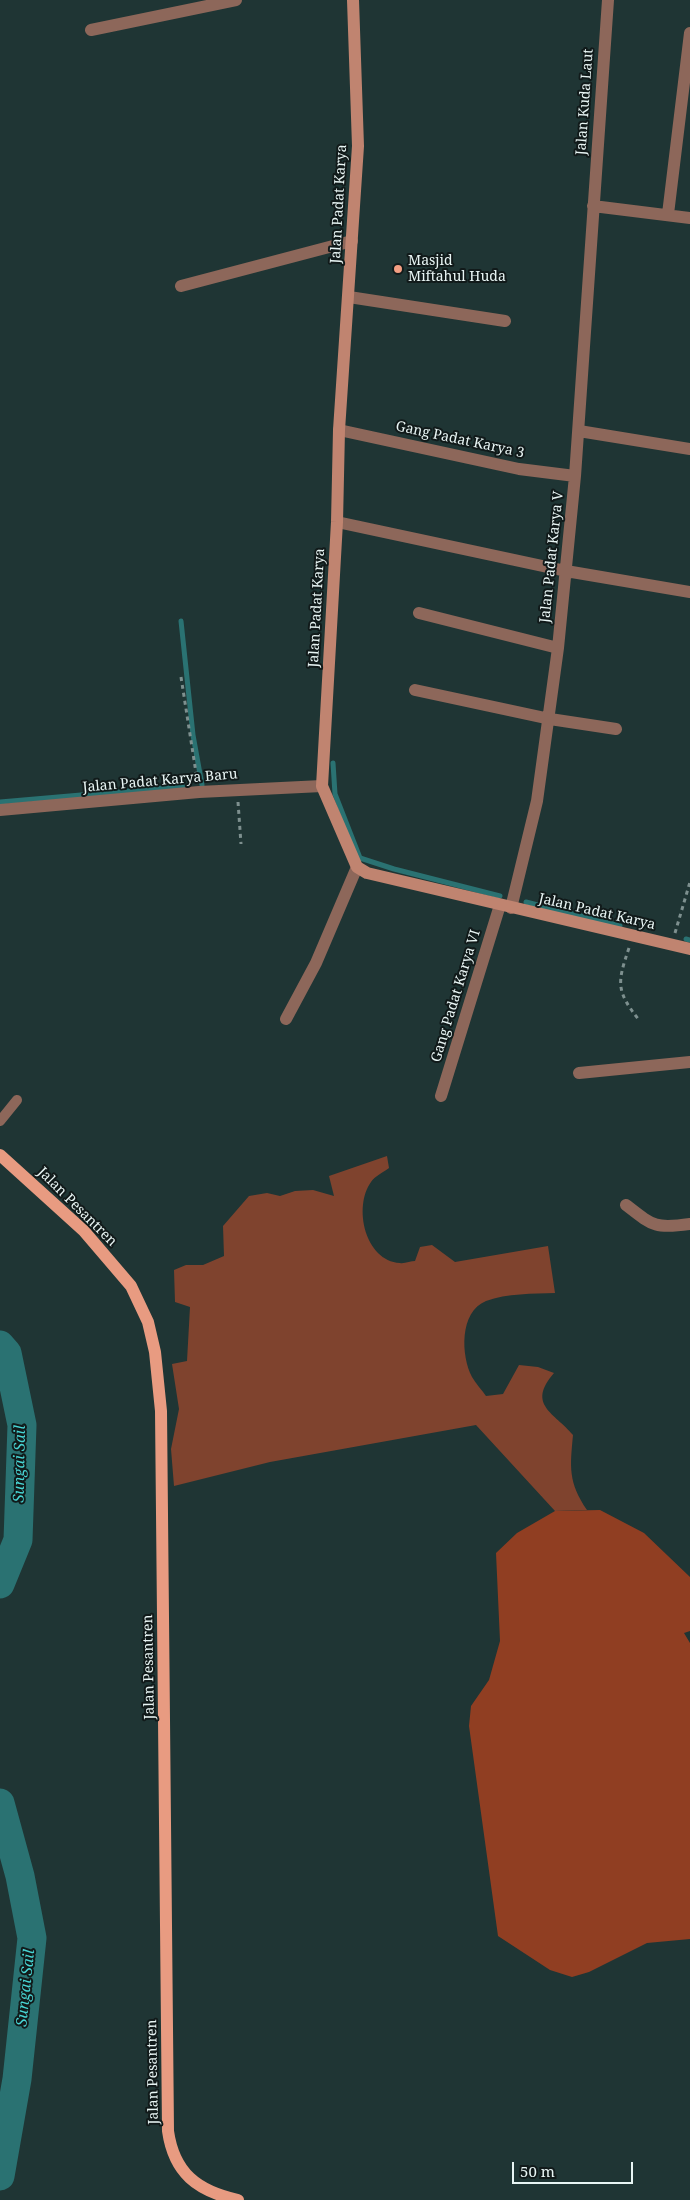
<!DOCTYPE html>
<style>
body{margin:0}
#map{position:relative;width:690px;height:2200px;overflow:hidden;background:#1f3534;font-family:"Noto Serif",serif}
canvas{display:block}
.scale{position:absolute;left:512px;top:2162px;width:121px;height:22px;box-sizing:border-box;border:2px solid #e8f5f4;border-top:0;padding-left:6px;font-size:15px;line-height:18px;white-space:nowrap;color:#e8f5f4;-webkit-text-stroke:4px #111a1a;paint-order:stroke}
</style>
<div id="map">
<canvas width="690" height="2200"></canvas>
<div class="scale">50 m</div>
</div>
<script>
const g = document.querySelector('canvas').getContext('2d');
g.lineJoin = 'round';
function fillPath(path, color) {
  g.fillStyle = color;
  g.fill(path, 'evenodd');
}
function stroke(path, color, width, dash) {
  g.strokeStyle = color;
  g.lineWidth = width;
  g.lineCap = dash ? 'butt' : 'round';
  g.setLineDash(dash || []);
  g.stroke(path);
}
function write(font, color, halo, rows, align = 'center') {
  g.font = font + ' "Noto Serif",serif';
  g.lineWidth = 4;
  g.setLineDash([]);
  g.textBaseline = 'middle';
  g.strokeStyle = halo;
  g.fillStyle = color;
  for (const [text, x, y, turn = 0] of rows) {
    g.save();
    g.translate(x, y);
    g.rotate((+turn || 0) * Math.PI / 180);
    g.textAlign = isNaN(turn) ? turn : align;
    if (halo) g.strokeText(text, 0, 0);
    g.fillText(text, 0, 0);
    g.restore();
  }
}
const green = new Path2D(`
 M 387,1156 L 389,1168 C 384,1172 375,1176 371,1182 C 353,1207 365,1261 400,1263 C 404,1264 411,1261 415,1261 L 420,1247 L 432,1245 L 455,1262 L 548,1246 L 555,1293 C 533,1294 507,1293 486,1301 C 459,1312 461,1356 472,1377 C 476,1384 482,1390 486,1396 L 503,1394 L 519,1365 L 538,1367 L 554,1373 C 526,1405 555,1413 573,1435 C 570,1467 568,1482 587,1510 L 555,1511 L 476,1425 L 270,1462 L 174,1486 L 171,1449 L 179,1409 L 172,1364 L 187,1361 L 190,1307 L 175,1302 L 174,1270 L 186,1265 L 203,1265 L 224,1256 L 223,1226 L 249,1196 L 267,1193 L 280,1196 L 295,1191 L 313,1190 L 334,1196 L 329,1176 Z`);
const forest = new Path2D(`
 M 600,1510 L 644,1533 L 690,1577 L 690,1631 L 684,1633 L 690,1643 L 690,1939 L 647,1943 L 589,1972 L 572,1977 L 550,1970 L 498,1936 L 469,1726 L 471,1706 L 489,1680 L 500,1641 L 496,1553 L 517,1533 L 555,1511 Z`);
const stream = new Path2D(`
 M 181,621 L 193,735 L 202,785
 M 333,763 L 335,794 L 360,858 L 394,869 L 500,896
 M 0,802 L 185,786
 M 526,902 L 620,926
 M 686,939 L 690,940`);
const river = new Path2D(`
 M 0,1345 L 7,1353 L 22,1425 L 18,1540 L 0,1584
 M 0,1803 L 20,1876 L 32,1938 L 17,2079 L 0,2176`);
const path = new Path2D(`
 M 181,677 L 197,779
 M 238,802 L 241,844
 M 675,933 L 690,882
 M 629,948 C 617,983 616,991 639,1020`);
const lane = new Path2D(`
 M 0,1121 L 17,1100`);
const street = new Path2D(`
 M 91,30 L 236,0
 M 593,206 L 690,218
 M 668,214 L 690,33
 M 181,286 L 352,241
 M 349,297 L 505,321
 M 339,430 L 519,469 L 575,476
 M 579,431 L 690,449
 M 337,522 L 566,571 L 690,592
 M 419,613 L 558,648
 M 415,690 L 550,719 L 616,729
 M 0,810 L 199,792 L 322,786
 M 511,908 L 537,801 L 558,648 L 575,476 L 608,0
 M 286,1019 L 316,963 L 357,867
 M 579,1073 L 690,1062
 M 441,1096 L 500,905
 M 626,1205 C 653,1226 655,1229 690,1224`);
const secondary = new Path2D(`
 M 353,0 L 358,146 L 339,430 L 337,522 L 322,786 L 357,867 L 367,873 L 690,949`);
const primary = new Path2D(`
 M 0,1155 L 84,1231 L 131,1286 L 148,1322 L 155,1352 L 161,1411 L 168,2131 C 174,2173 197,2191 238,2200`);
const markers = [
 [398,269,5,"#f39f83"]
];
const streetNames = [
 ["Jalan Kuda Laut",585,102,-86],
 ["Jalan Padat Karya",339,204,-87],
 ["Gang Padat Karya 3",460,440,12],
 ["Jalan Padat Karya V",552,557,-84],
 ["Jalan Padat Karya",317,608,-87],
 ["Jalan Padat Karya Baru",160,781,-5],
 ["Jalan Padat Karya",597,912,13],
 ["Gang Padat Karya VI",456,996,-73],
 ["Jalan Pesantren",77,1207,45],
 ["Jalan Pesantren",149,1667,-91],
 ["Jalan Pesantren",153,2072,-91]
];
const poiNames = [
 ["Masjid",408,261],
 ["Miftahul Huda",408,277]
];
const waterNames = [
 ["Sungai Sail",20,1464,-89],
 ["Sungai Sail",26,1988,-84]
];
fillPath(green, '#7f432e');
fillPath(forest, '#903e22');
stroke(stream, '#2a7272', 5);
stroke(river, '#2a7272', 29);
stroke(path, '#7e908f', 3, [4, 4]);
stroke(lane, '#8d675a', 10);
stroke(street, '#8d675a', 12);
stroke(secondary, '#c08470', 12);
stroke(primary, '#e89b81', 12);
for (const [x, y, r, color] of markers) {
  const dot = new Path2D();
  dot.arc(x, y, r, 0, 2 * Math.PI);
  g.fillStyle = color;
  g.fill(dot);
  stroke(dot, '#111a1a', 2);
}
write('14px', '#e8f5f4', '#111a1a', streetNames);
write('14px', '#e8f5f4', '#111a1a', poiNames, 'left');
write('italic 15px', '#48d5d4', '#111a1a', waterNames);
</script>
